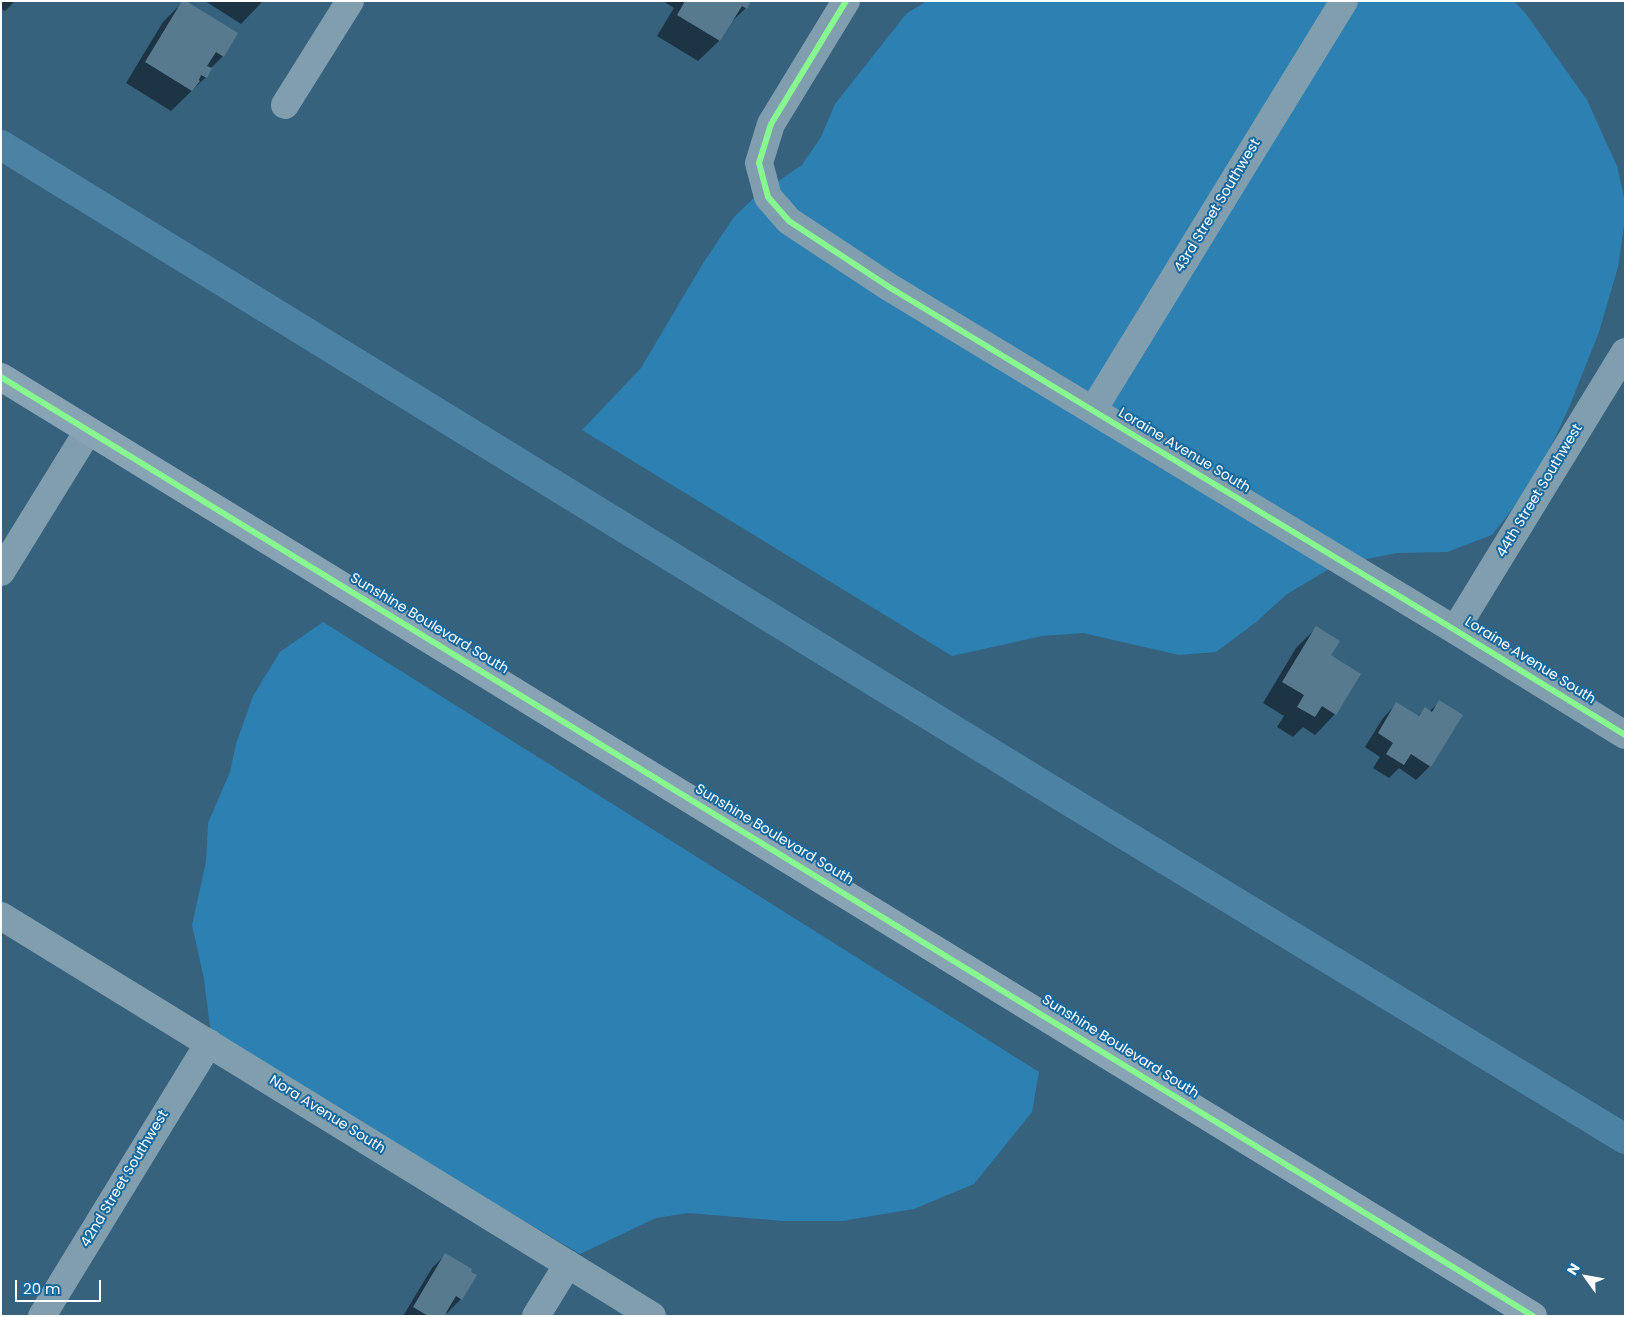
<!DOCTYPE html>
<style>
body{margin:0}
#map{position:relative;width:1626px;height:1317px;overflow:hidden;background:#36627e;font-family:Poppins,sans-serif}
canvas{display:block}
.frame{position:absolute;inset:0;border:2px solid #fff;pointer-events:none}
.north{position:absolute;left:1561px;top:1252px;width:50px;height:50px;-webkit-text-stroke:4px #17699d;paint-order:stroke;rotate:302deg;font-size:14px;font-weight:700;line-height:20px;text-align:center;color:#fff}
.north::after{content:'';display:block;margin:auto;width:18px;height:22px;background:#fff;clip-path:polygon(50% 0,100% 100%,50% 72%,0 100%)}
.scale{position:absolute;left:15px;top:1280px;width:86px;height:22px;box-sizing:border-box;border:2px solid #fff;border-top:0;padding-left:6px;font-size:15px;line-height:18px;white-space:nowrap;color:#fff;-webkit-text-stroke:4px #17699d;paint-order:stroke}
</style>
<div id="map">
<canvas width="1626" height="1317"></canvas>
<div class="frame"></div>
<div class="north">N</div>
<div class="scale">20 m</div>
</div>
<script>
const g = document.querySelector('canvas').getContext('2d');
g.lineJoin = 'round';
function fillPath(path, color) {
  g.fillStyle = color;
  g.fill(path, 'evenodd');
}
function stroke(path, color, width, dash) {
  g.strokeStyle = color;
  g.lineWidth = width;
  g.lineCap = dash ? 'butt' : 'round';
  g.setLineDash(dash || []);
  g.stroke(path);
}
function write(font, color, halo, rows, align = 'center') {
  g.font = font + ' Poppins,sans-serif';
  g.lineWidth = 4;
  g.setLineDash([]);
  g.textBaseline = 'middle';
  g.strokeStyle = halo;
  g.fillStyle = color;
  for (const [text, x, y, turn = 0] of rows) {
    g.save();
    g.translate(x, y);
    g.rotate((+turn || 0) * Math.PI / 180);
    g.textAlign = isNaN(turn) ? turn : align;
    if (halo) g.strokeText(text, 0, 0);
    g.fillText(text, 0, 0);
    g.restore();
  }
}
const green = new Path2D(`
 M 927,1 L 1514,1 L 1526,14 L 1587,100 L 1617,166 L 1625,202 L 1625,218 L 1618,267 L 1599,332 L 1570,405 L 1537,477 L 1492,535 L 1447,552 L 1397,553 L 1336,565 L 1287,594 L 1255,623 L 1216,652 L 1179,655 L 1083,633 L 1042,636 L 952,656 L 582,430 L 641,368 L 702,265 L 734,217 L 756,196 L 802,165 L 821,137 L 835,104 L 907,13 Z
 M 323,622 L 1039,1072 L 1032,1112 L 974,1184 L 914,1209 L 842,1221 L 784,1221 L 688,1213 L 656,1218 L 580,1254 L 211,1035 L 204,979 L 192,925 L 206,862 L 208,823 L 230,772 L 236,744 L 253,696 L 280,652 Z`);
const shadow = new Path2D(`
 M 1,1 L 15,1 L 5,11 L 1,9 Z
 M 184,1 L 223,56 L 210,69 L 206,77 L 171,111 L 126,83 L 163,22 Z
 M 205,1 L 263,1 L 241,24 Z
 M 663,1 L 750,1 L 746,8 L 729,24 L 719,41 L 698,61 L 657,36 L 674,8 Z
 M 1316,628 L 1335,714 L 1315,735 L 1303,727 L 1293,737 L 1277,727 L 1284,716 L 1263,703 L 1296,648 Z
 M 1439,702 L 1430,766 L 1416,780 L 1399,768 L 1389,778 L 1373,768 L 1380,757 L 1365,747 L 1383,718 L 1396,704 L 1417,717 L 1425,709 L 1429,712 Z
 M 446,1254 L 461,1299 L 447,1313 L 445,1312 L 443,1316 L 403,1316 L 432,1268 Z`);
const canal = new Path2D(`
 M 1,145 L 1043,785 L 1625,1139`);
const building = new Path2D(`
 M 182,1 L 186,1 L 238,33 L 224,57 L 216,52 L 207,66 L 212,68 L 207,78 L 201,75 L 199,80 L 200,81 L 192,91 L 145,62 Z
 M 685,1 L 751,1 L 747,9 L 742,6 L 720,41 L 677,15 Z
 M 1316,626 L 1340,641 L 1331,655 L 1361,674 L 1336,715 L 1322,706 L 1315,717 L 1297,707 L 1304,695 L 1282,682 Z
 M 1439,700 L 1463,715 L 1431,767 L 1411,754 L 1404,765 L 1386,754 L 1393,743 L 1378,733 L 1396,702 L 1419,716 L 1425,707 L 1432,712 Z
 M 445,1253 L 472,1269 L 471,1272 L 477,1275 L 462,1300 L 456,1296 L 444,1316 L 428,1316 L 413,1307 Z`);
const street = new Path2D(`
 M 846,1 L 771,124 L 759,163 L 768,197 L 789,221 L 889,287 L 1455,630 L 1625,735
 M 285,105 L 350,1
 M 1093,410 L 1344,1
 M 1,572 L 88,431
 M 1455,630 L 1625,352
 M 1,916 L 652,1316
 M 42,1316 L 209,1043
 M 536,1316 L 568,1264`);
const secondary = new Path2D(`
 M 1,377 L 1533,1316`);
const cycleway = new Path2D(`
 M 846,1 L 771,124 L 759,163 L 768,197 L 789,221 L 889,287 L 1455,630 L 1625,735
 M 1,377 L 1533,1316`);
const streetNames = [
 ["43rd Street Southwest",1218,206,-59],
 ["Loraine Avenue South",1184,451,31],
 ["44th Street Southwest",1540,491,-59],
 ["Sunshine Boulevard South",429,624,31],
 ["Loraine Avenue South",1530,661,32],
 ["Sunshine Boulevard South",774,835,31],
 ["Sunshine Boulevard South",1120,1047,32],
 ["Nora Avenue South",327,1115,32],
 ["42nd Street Southwest",125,1179,-59]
];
fillPath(green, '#2c80b2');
fillPath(shadow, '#0007');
stroke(canal, '#4c82a4', 30);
fillPath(building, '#577a8f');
stroke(street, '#819eaf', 28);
stroke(secondary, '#88a3b4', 28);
stroke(cycleway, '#87f88f', 6);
write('14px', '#fff', '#17699d', streetNames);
</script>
